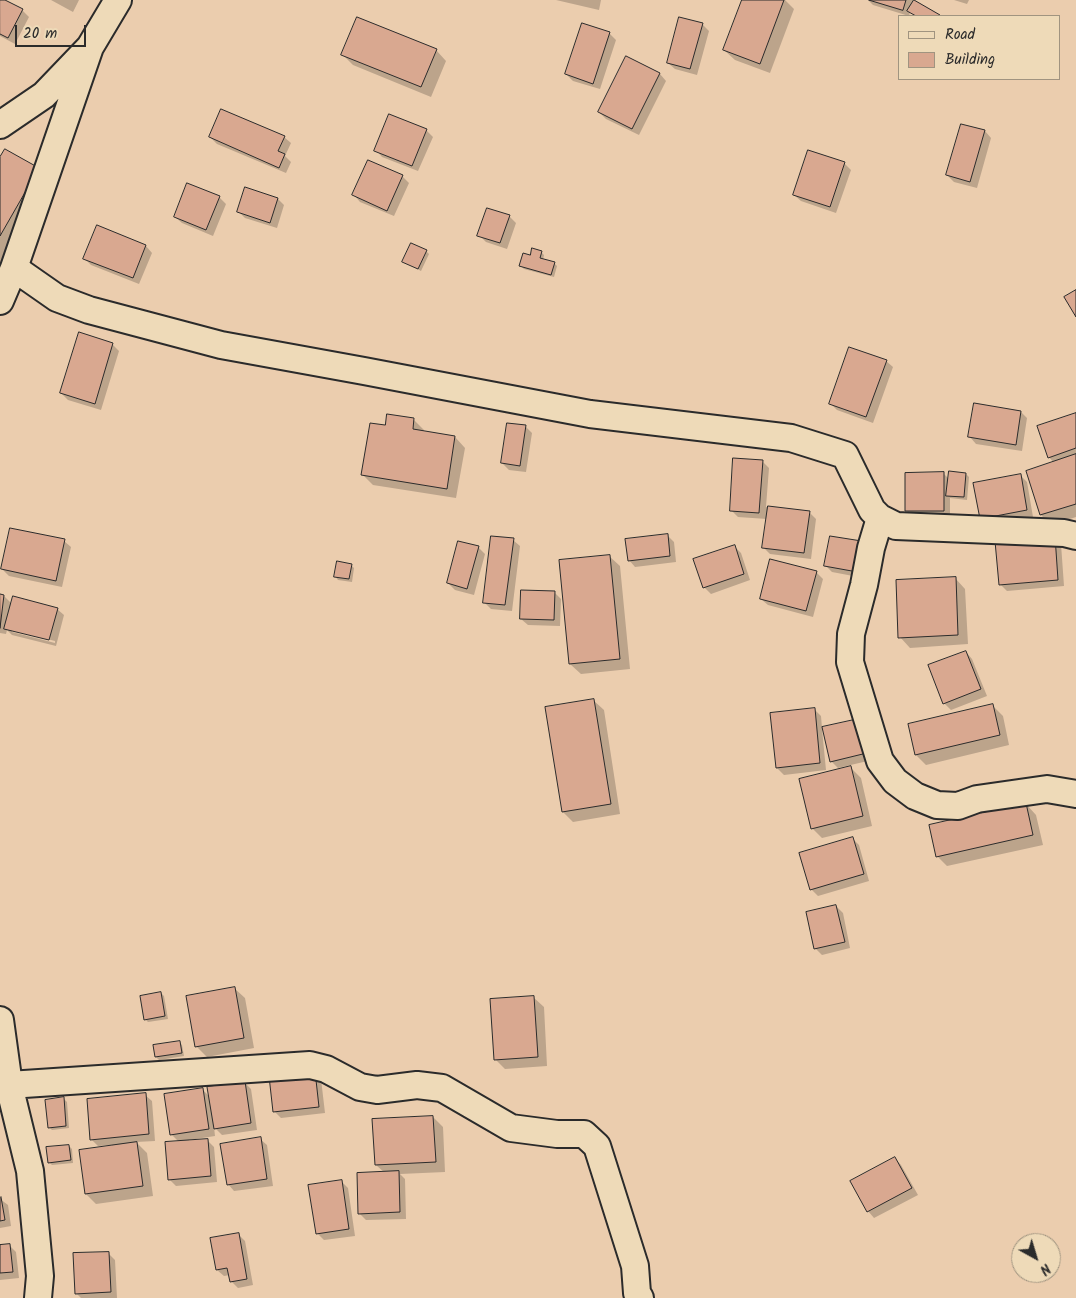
<!DOCTYPE html>
<style>
body{margin:0}
#map{position:relative;width:1076px;height:1298px;overflow:hidden;background:#ebcdae;font-family:Kalam,sans-serif}
canvas{display:block}
.legend{position:absolute;left:898px;top:15px;width:162px;height:65px;box-sizing:border-box;background:#eedab8;border:1px solid #a09480;margin:0;padding:6px 9px;list-style:none;font-size:15px;color:#2b2b2b}
.legend li{display:flex;align-items:center;gap:10px;height:25px}
.legend b{width:25px;border:1px solid #a09480}
.north{position:absolute;left:1011px;top:1233px;width:50px;height:50px;box-sizing:border-box;background:#eedab8;border:1px solid #a09480;border-radius:50%;rotate:141deg;font-size:14px;font-weight:700;line-height:20px;text-align:center;color:#2b2b2b}
.north::after{content:'';display:block;margin:auto;width:18px;height:22px;background:#2b2b2b;clip-path:polygon(50% 0,100% 100%,50% 72%,0 100%)}
.scale{position:absolute;left:15px;top:25px;width:71px;height:22px;box-sizing:border-box;border:2px solid #2b2b2b;border-top:0;padding-left:6px;font-size:15px;line-height:18px;white-space:nowrap;color:#2b2b2b;-webkit-text-stroke:4px #eedab8;paint-order:stroke}
</style>
<div id="map">
<canvas width="1076" height="1298"></canvas>
<ul class="legend">
<li><b style="height:6px;background:#eedab8"></b>Road</li>
<li><b style="height:14px;background:#d9a890"></b>Building</li>
</ul>
<div class="north">N</div>
<div class="scale">20 m</div>
</div>
<script>
const g = document.querySelector('canvas').getContext('2d');
g.lineJoin = 'round';
function fillPath(path, color) {
  g.fillStyle = color;
  g.fill(path, 'evenodd');
}
function stroke(path, color, width, dash) {
  g.strokeStyle = color;
  g.lineWidth = width;
  g.lineCap = dash ? 'butt' : 'round';
  g.setLineDash(dash || []);
  g.stroke(path);
}
const shadow = new Path2D(`
 M 0,0 L 22,10 L 29,17 L 15,44 L 0,36 Z
 M 51,0 L 79,0 L 73,12 Z
 M 556,0 L 601,0 L 599,10 Z
 M 743,0 L 785,0 L 794,9 L 770,73 L 735,60 L 724,50 Z
 M 868,0 L 914,0 L 914,1 L 939,16 L 916,16 L 910,12 L 909,16 L 873,5 Z
 M 954,0 L 969,0 L 967,4 Z
 M 702,24 L 709,31 L 697,75 L 675,69 L 668,63 Z
 M 583,25 L 610,34 L 616,40 L 600,89 L 573,81 L 566,74 Z
 M 436,50 L 446,61 L 431,97 L 353,65 L 343,55 Z
 M 626,58 L 660,74 L 666,81 L 639,135 L 606,119 L 599,112 Z
 M 426,130 L 433,137 L 418,171 L 382,157 L 376,150 Z
 M 985,131 L 991,138 L 977,188 L 954,182 L 947,175 Z
 M 210,137 L 284,137 L 291,143 L 285,156 L 291,162 L 286,173 L 217,144 Z
 M 0,160 L 48,179 L 1,263 L 0,262 Z
 M 844,163 L 851,170 L 836,213 L 801,201 L 794,195 Z
 M 402,176 L 409,183 L 394,216 L 360,202 L 354,195 Z
 M 219,197 L 226,204 L 213,236 L 182,223 L 175,217 Z
 M 278,199 L 284,205 L 277,228 L 245,218 L 239,212 Z
 M 509,216 L 516,223 L 507,249 L 486,242 L 479,235 Z
 M 97,227 L 146,246 L 152,253 L 139,284 L 91,265 L 84,258 Z
 M 426,251 L 429,254 L 421,271 L 404,262 Z
 M 541,252 L 544,255 L 543,260 L 554,263 L 557,266 L 554,277 L 524,269 L 521,266 L 530,256 Z
 M 112,344 L 119,351 L 101,410 L 68,400 L 61,393 Z
 M 886,361 L 893,367 L 873,423 L 837,410 L 831,404 Z
 M 1021,412 L 1027,418 L 1022,451 L 976,444 L 970,437 Z
 M 1076,414 L 1076,517 L 1051,525 L 1041,515 L 1028,471 L 1054,463 L 1049,457 Z
 M 414,420 L 424,430 L 424,432 L 455,437 L 465,448 L 456,498 L 373,485 L 363,475 L 386,427 Z
 M 525,426 L 532,433 L 526,472 L 509,470 L 502,463 Z
 M 762,461 L 769,468 L 766,507 L 810,513 L 816,519 L 811,559 L 770,554 L 763,547 L 767,519 L 738,517 L 731,510 Z
 M 943,473 L 949,479 L 966,474 L 969,477 L 967,500 L 950,498 L 950,517 L 913,517 L 906,510 Z
 M 1020,475 L 1027,482 L 1033,517 L 988,525 L 981,518 Z
 M 667,535 L 674,542 L 676,562 L 635,567 L 629,560 Z
 M 831,537 L 869,579 L 832,572 L 826,566 Z
 M 513,540 L 520,546 L 512,611 L 491,609 L 484,602 Z
 M 64,541 L 71,547 L 62,587 L 9,576 L 2,569 Z
 M 997,543 L 1061,544 L 1064,586 L 1007,591 L 1000,584 Z
 M 734,546 L 741,553 L 750,580 L 711,594 L 704,587 Z
 M 478,547 L 485,554 L 474,595 L 455,590 L 448,583 Z
 M 609,556 L 620,566 L 630,669 L 581,674 L 570,664 Z
 M 351,565 L 354,568 L 352,582 L 338,580 L 335,576 Z
 M 816,572 L 823,579 L 813,617 L 768,605 L 761,599 Z
 M 955,578 L 965,589 L 968,644 L 910,648 L 900,637 Z
 M 554,592 L 561,599 L 560,626 L 528,625 L 521,619 Z
 M 0,595 L 4,596 L 12,604 L 57,609 L 64,615 L 56,646 L 12,635 L 7,630 L 6,634 L 0,633 ZM 12,630 L 55,641 L 55,643 L 12,632 Z
 M 966,652 L 972,659 L 987,696 L 951,710 L 944,703 Z
 M 593,700 L 604,710 L 620,814 L 573,822 L 563,812 Z
 M 993,706 L 1003,716 L 1009,745 L 926,765 L 916,755 Z
 M 814,709 L 821,716 L 822,728 L 862,719 L 876,759 L 838,768 L 831,761 L 824,728 L 822,729 L 826,770 L 784,775 L 777,768 Z
 M 851,768 L 861,778 L 872,826 L 822,838 L 812,828 Z
 M 1026,804 L 1036,815 L 1043,845 L 947,866 L 937,856 Z
 M 852,838 L 859,845 L 869,881 L 818,896 L 811,889 Z
 M 836,906 L 843,913 L 850,948 L 822,955 L 815,948 Z
 M 234,988 L 245,998 L 254,1048 L 207,1057 L 197,1047 Z
 M 161,993 L 164,996 L 168,1019 L 148,1022 L 145,1019 Z
 M 533,997 L 544,1007 L 547,1066 L 505,1069 L 495,1059 Z
 M 179,1042 L 182,1045 L 184,1056 L 159,1060 L 156,1057 Z
 M 271,1077 L 321,1079 L 325,1113 L 281,1118 L 275,1112 Z
 M 244,1082 L 251,1089 L 257,1130 L 222,1135 L 214,1127 L 215,1136 L 189,1140 L 189,1142 L 207,1140 L 214,1147 L 217,1182 L 176,1186 L 169,1179 L 179,1142 L 171,1134 L 203,1090 L 210,1097 Z
 M 145,1095 L 152,1101 L 155,1141 L 136,1142 L 147,1153 L 153,1196 L 96,1204 L 86,1194 L 112,1147 L 112,1145 L 98,1146 L 91,1139 Z
 M 64,1099 L 67,1102 L 69,1128 L 52,1130 L 49,1127 Z
 M 433,1117 L 443,1127 L 445,1172 L 400,1174 L 405,1179 L 406,1219 L 366,1220 L 360,1214 L 385,1173 L 376,1165 Z
 M 260,1139 L 267,1145 L 273,1186 L 234,1191 L 228,1184 Z
 M 69,1146 L 72,1149 L 73,1163 L 52,1165 L 49,1162 Z
 M 895,1158 L 901,1165 L 918,1195 L 874,1218 L 868,1211 Z
 M 341,1181 L 348,1188 L 355,1236 L 324,1240 L 317,1233 Z
 M 0,1199 L 8,1205 L 11,1226 L 0,1228 Z
 M 238,1234 L 245,1241 L 253,1285 L 238,1288 L 231,1281 L 230,1275 L 224,1276 L 217,1270 Z
 M 9,1245 L 16,1252 L 19,1278 L 0,1280 L 0,1247 Z
 M 108,1253 L 115,1260 L 117,1298 L 81,1298 L 76,1293 Z`);
const building = new Path2D(`
 M 0,0 L 5,0 L 23,9 L 8,38 L 0,34 Z
 M 742,0 L 784,0 L 760,64 L 723,50 Z
 M 869,0 L 906,0 L 903,10 Z
 M 914,0 L 940,15 L 939,16 L 916,16 L 907,11 Z
 M 357,17 L 437,49 L 421,87 L 341,55 Z
 M 679,17 L 703,23 L 690,69 L 667,63 Z
 M 582,23 L 610,32 L 593,84 L 565,74 Z
 M 626,56 L 660,73 L 632,129 L 598,112 Z
 M 221,109 L 285,136 L 278,151 L 285,154 L 279,168 L 209,137 Z
 M 389,114 L 427,129 L 412,166 L 374,151 Z
 M 961,124 L 985,130 L 970,182 L 946,175 Z
 M 5,149 L 39,168 L 0,236 L 0,157 Z
 M 808,150 L 845,162 L 830,207 L 793,195 Z
 M 368,160 L 403,175 L 387,211 L 352,195 Z
 M 187,183 L 220,196 L 206,230 L 174,217 Z
 M 245,187 L 278,198 L 270,223 L 237,212 Z
 M 487,208 L 510,215 L 500,243 L 477,236 Z
 M 97,225 L 146,245 L 133,278 L 83,259 Z
 M 411,243 L 427,250 L 418,269 L 402,262 Z
 M 532,248 L 542,251 L 540,258 L 555,262 L 551,275 L 519,266 L 523,253 L 530,255 Z
 M 1076,290 L 1076,317 L 1064,297 Z
 M 79,332 L 113,343 L 95,404 L 60,393 Z
 M 849,347 L 887,360 L 866,417 L 829,404 Z
 M 974,403 L 1021,411 L 1016,445 L 968,437 Z
 M 1076,413 L 1076,448 L 1048,458 L 1037,426 Z
 M 387,414 L 414,418 L 413,429 L 455,436 L 447,489 L 361,475 L 370,423 L 385,425 Z
 M 507,423 L 526,425 L 520,466 L 501,463 Z
 M 1076,454 L 1076,504 L 1040,515 L 1026,471 Z
 M 733,458 L 763,460 L 759,513 L 730,511 Z
 M 949,471 L 966,473 L 964,497 L 946,496 Z
 M 944,472 L 944,511 L 905,511 L 905,473 Z
 M 1021,474 L 1027,510 L 980,519 L 973,483 Z
 M 768,506 L 810,511 L 804,553 L 762,548 Z
 M 10,528 L 65,539 L 56,581 L 1,569 Z
 M 668,534 L 670,556 L 628,561 L 625,539 Z
 M 491,536 L 514,538 L 505,605 L 483,603 Z
 M 830,536 L 868,542 L 863,573 L 824,566 Z
 M 1055,536 L 1058,580 L 999,585 L 995,541 Z
 M 458,541 L 479,546 L 467,589 L 447,583 Z
 M 735,545 L 744,574 L 703,588 L 693,559 Z
 M 610,555 L 620,659 L 569,664 L 559,560 Z
 M 770,559 L 817,571 L 806,611 L 760,599 Z
 M 337,561 L 352,564 L 349,579 L 334,577 Z
 M 956,577 L 958,635 L 898,638 L 896,580 Z
 M 521,590 L 555,591 L 554,620 L 520,619 Z
 M 0,594 L 4,595 L 0,628 Z
 M 13,596 L 58,608 L 49,640 L 4,629 Z
 M 966,651 L 981,689 L 943,704 L 928,665 Z
 M 594,699 L 611,804 L 562,812 L 545,707 Z
 M 993,704 L 1000,735 L 915,755 L 908,724 Z
 M 815,708 L 820,763 L 776,768 L 770,713 Z
 M 863,718 L 871,752 L 830,762 L 822,727 Z
 M 851,766 L 863,816 L 811,829 L 799,779 Z
 M 1026,803 L 1033,835 L 936,857 L 929,825 Z
 M 853,837 L 864,874 L 810,890 L 799,853 Z
 M 836,905 L 845,942 L 814,949 L 806,912 Z
 M 235,987 L 244,1038 L 195,1047 L 186,996 Z
 M 161,992 L 165,1016 L 144,1020 L 140,996 Z
 M 534,996 L 538,1057 L 494,1060 L 490,999 Z
 M 180,1041 L 182,1053 L 155,1057 L 153,1045 Z
 M 315,1071 L 319,1107 L 273,1112 L 269,1076 Z
 M 245,1081 L 251,1123 L 214,1129 L 207,1087 Z
 M 203,1088 L 209,1129 L 170,1135 L 164,1094 Z
 M 146,1093 L 149,1134 L 90,1140 L 87,1099 Z
 M 64,1097 L 66,1126 L 48,1128 L 45,1100 Z
 M 433,1116 L 436,1162 L 375,1165 L 372,1119 Z
 M 261,1137 L 267,1179 L 227,1185 L 220,1144 Z
 M 208,1139 L 211,1176 L 168,1180 L 165,1142 Z
 M 137,1142 L 143,1186 L 85,1194 L 79,1150 Z
 M 69,1145 L 71,1160 L 48,1163 L 46,1147 Z
 M 895,1157 L 912,1188 L 867,1212 L 850,1181 Z
 M 399,1171 L 400,1212 L 358,1214 L 357,1173 Z
 M 342,1180 L 349,1229 L 316,1234 L 308,1185 Z
 M 1,1197 L 5,1220 L 0,1221 L 0,1198 Z
 M 239,1233 L 247,1279 L 230,1282 L 227,1268 L 216,1270 L 210,1238 Z
 M 10,1244 L 13,1272 L 0,1273 L 0,1245 Z
 M 109,1252 L 111,1292 L 75,1294 L 73,1253 Z`);
const minor = new Path2D(`
 M 0,125 L 44,95 L 90,47 L 118,0
 M 14,268 L 57,298 L 89,310 L 221,345 L 364,371 L 590,414 L 791,438 L 845,455 L 872,510 L 880,518 L 896,526 L 1064,533 L 1076,536
 M 0,301 L 14,268 L 90,47
 M 880,518 L 871,548 L 864,585 L 851,634 L 850,662 L 880,761 L 895,781 L 915,796 L 937,805 L 958,806 L 977,799 L 1047,789 L 1076,794
 M 0,1020 L 9,1085 L 30,1171 L 40,1276 L 38,1298
 M 9,1085 L 310,1065 L 326,1069 L 360,1087 L 377,1090 L 417,1085 L 442,1088 L 511,1128 L 557,1134 L 584,1134 L 597,1146 L 635,1266 L 637,1293 L 640,1298`);
fillPath(shadow, '#0003');
fillPath(building, '#d9a890');
stroke(building, '#2b2b2b', 1);
stroke(minor, '#2b2b2b', 30);
stroke(minor, '#eedab8', 26);
</script>
